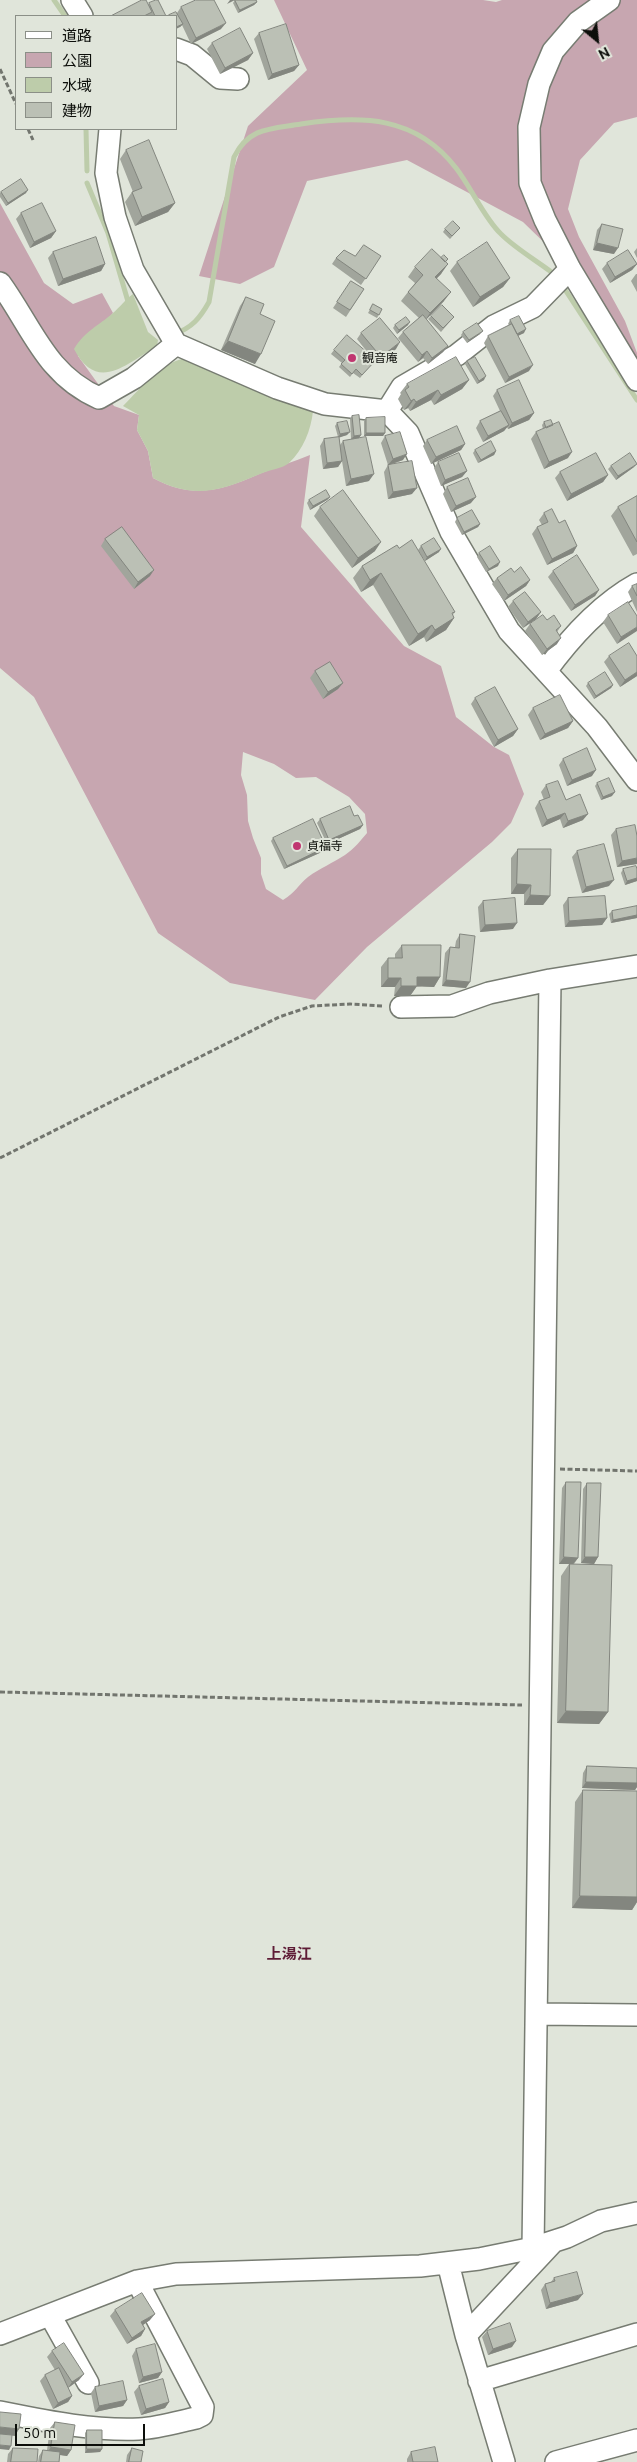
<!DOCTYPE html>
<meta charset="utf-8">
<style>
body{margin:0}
#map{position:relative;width:637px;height:2462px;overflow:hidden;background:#e0e5da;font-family:Ubuntu,"Noto Sans JP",sans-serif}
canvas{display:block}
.legend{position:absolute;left:15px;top:15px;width:162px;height:115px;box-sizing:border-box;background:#e0e5da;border:1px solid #8b8f87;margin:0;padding:6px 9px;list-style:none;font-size:15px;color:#0c0e0a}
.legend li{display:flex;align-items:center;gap:10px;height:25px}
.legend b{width:25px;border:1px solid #8b8f87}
.north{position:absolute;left:572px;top:15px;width:50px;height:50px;-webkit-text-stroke:4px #e0e5da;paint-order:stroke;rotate:152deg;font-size:14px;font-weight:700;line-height:20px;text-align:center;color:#0c0e0a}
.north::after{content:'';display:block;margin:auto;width:18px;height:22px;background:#0c0e0a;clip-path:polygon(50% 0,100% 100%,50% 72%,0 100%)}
.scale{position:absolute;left:15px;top:2424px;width:130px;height:22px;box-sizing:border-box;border:2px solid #0c0e0a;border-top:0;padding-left:6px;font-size:15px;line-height:18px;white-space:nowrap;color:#0c0e0a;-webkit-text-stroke:4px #e0e5da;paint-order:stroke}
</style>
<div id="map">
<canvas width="637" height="2462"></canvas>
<ul class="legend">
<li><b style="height:6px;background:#fff"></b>道路</li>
<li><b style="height:14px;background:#c7a6b0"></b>公園</li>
<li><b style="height:14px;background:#bdccaa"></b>水域</li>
<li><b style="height:14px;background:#bbc0b5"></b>建物</li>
</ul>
<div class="north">N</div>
<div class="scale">50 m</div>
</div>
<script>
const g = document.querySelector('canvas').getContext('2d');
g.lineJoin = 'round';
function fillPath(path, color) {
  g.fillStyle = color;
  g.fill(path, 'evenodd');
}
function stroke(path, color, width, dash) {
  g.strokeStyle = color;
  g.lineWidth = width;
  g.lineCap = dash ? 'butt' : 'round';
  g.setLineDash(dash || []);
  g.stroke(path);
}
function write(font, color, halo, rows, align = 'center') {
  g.font = font + ' Ubuntu,"Noto Sans JP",sans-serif';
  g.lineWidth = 4;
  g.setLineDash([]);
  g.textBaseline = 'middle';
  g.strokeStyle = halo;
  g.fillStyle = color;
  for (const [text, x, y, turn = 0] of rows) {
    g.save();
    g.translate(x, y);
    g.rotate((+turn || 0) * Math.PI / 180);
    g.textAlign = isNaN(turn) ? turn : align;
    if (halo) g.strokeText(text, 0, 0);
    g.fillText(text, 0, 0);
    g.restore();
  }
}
const green = new Path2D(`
 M 274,0 L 483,0 L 496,2 L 502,0 L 637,0 L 637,117 L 614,123 L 580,160 L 568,209 L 579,237 L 625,321 L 637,353 L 637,373 L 590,287 L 523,222 L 407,160 L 307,181 L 274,267 L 240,284 L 199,276 L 248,126 L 307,70 Z
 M 0,203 L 44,283 L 73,304 L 102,293 L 113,313 L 78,356 L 114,406 L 139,415 L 137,430 L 148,451 L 153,478 C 192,499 221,491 259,474 C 276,467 293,462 310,455 L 301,527 L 404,646 L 441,666 L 456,717 L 494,747 L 509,755 L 524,794 L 511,823 L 492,842 L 367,947 L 315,1000 L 230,983 L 158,933 L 34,697 L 0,668 ZM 243,752 L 274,764 L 296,778 L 316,777 L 349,797 L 365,814 L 367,833 C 361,840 354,849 345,855 C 333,863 320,868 308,877 C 298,885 295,893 283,900 L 266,889 L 261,874 L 261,858 L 253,838 L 248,821 L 247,795 L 241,775 Z`);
const water = new Path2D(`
 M 133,294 L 148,332 L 158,340 L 157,346 C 125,365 97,393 74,349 C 86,330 97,327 113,313 C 120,307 125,300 133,294 Z
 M 187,358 L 313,411 C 311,430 303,450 289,463 C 282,469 268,470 260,474 C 220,491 194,500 153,478 L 148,451 L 137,430 L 139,415 L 123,406 C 140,389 162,361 187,358 Z`);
const stream = new Path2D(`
 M 54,0 L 65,16
 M 86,129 L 87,171
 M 87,183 L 108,233 L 129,305
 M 562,285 L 637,400
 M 174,334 C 192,328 200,318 209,302 L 234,157 C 249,127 271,129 301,124 C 362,115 416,116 456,168 C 471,187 484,218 501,234 C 515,248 534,259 550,271 L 555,277`);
const path = new Path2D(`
 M 0,69 L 16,104
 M 28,129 L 33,140
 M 0,1158 L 279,1017 L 312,1006 L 350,1004 L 383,1006
 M 560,1469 L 637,1471
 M 0,1692 L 522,1705`);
const minor = new Path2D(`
 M 72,0 L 82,16
 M 609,0 L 578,22 L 553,51 L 539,84 L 529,127 L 530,183 L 545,220 L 570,269 L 637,380
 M 176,49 L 192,55 L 220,78 L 238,79
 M 110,129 L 106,173 L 115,217 L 133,270 L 176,344 L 277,388 L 325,404 L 387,411 L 408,433 L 451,532 L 509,631 L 597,727 L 637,780
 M 0,283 C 32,327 46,375 99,398 L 134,378 L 176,344
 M 387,411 L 402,387 L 457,355 L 494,326 L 533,307 L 570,269
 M 546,671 C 570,638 601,604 637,584
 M 401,1007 L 452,1006 L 489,993 L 550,980 L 637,966
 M 537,2014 L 637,2015
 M 533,2248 L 550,980
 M 448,2263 L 466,2335 L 504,2462
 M 50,2315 L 88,2383
 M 0,2334 L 137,2281 L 176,2274 L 420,2266 L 479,2259 L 533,2248 L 567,2237 L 601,2221 L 637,2213
 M 466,2335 L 553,2242
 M 479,2381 L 637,2334
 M 0,2412 C 45,2421 92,2431 139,2429 C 158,2428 178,2422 196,2418 L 202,2415 L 203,2407 L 137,2281
 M 556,2462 L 637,2440`);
const wall = new Path2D(`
 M 235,0 L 256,0 L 257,2 L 254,5 L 238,13 L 233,3 Z
 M 148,4 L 166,16 L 151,16 L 150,15 L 150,16 L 111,16 Z
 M 181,7 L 221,29 L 191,44 L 182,25 L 180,27 L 176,16 L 168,16 L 169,15 L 177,13 Z
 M 259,33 L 299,65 L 294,71 L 268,80 L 254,39 Z
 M 212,43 L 253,53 L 248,60 L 220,74 L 207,49 Z
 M 126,150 L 175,203 L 168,212 L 135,226 L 125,202 L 132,192 L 133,192 L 120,159 Z
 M 1,192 L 26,193 L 6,206 L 0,197 L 0,193 Z
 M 21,213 L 56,231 L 51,238 L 30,248 L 16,219 Z
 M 602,224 L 614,254 L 593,250 L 597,230 Z
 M 460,228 L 450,239 L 443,232 L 445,229 Z
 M 637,248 L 637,258 L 634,252 Z
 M 53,252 L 105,264 L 101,271 L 58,286 L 48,258 Z
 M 355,256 L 381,256 L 361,285 L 332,264 L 336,258 Z
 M 441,258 L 448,259 L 446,262 L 441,274 L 437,278 L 444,301 L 426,319 L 448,346 L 443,352 L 428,364 L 423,358 L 418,362 L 398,338 L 403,332 L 419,318 L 401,301 L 415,283 L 408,277 L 415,267 Z
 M 457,262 L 510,278 L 503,287 L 473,307 L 450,271 Z
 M 607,263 L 637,264 L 632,270 L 610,283 L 602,269 Z
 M 636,274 L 637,274 L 637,292 L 631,281 Z
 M 351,281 L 364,289 L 346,317 L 333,308 Z
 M 246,297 L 260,314 L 255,364 L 221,350 L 240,306 Z
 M 373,304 L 382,309 L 377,318 L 368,313 Z
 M 431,316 L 454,317 L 441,332 L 428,319 Z
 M 510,320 L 524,333 L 518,336 L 529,371 L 505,383 L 484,343 L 488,336 L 509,325 L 508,324 Z
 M 395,325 L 408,325 L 397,334 L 393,328 Z
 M 463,332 L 480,334 L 467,343 L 461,335 Z
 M 361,333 L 396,349 L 377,364 L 374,361 L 360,378 L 353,373 L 350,377 L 339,367 L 342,363 L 331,354 L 334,350 L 368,353 L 357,339 Z
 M 467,361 L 484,380 L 477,384 L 465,364 Z
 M 469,380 L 462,389 L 434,405 L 431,400 L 410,411 L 408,408 L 404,410 L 398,399 L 401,394 L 400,393 L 407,384 Z
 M 497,390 L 534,413 L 529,420 L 508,429 L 507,427 L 504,431 L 483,442 L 476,428 L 480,421 L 500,411 L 493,396 Z
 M 352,416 L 361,435 L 359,438 L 369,481 L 346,486 L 342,461 L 338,467 L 323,469 L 320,446 L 324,439 L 338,437 L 335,426 L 337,423 L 347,435 L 339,437 L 340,445 L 343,441 L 358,438 L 351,439 L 350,419 Z
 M 366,418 L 385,433 L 383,436 L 364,436 L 364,421 Z
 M 544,422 L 553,425 L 568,458 L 544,469 L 531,439 L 536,432 L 543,429 L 542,425 Z
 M 385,436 L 403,460 L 390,465 L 412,494 L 388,499 L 384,472 L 388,465 L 381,443 Z
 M 427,440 L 465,444 L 461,450 L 431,464 L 423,446 Z
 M 475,450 L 496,451 L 494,455 L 478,463 L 473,453 Z
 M 438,462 L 467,471 L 462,477 L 441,486 L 434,468 Z
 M 611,466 L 634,467 L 616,480 L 608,469 Z
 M 560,472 L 608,475 L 603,482 L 567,501 L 555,478 Z
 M 447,487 L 471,503 L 451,512 L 443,494 Z
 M 637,496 L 637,554 L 633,556 L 611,516 L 618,507 Z
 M 330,497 L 327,500 L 310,510 L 307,503 L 309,500 Z
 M 320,507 L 375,551 L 352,568 L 314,516 Z
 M 544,513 L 559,523 L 577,546 L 573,553 L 547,565 L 532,534 L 537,527 L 542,525 L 539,520 Z
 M 457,518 L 480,524 L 478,527 L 462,535 L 455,522 Z
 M 105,539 L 150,576 L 134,589 L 101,546 Z
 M 421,546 L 439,552 L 425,561 L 418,550 Z
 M 399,548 L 454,618 L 446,630 L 426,642 L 424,637 L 409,646 L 373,585 L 361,592 L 353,578 L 362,566 Z
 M 479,553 L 498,566 L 486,572 L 477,557 Z
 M 553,571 L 599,590 L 595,596 L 571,611 L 548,577 Z
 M 514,572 L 530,580 L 526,586 L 504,601 L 492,584 L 497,578 Z
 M 637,584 L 637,612 L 628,592 L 632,586 Z
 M 513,601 L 541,612 L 536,619 L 523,628 L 508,607 Z
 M 608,615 L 637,616 L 617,644 L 603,622 Z
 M 547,620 L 561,626 L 557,632 L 557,644 L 542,655 L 525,631 L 530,624 Z
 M 609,656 L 637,656 L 637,676 L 620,687 L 604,662 Z
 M 315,671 L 343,683 L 338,689 L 323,699 L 310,678 Z
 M 588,683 L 613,685 L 611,688 L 594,699 L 586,686 Z
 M 475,698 L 518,729 L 513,736 L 494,747 L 471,704 Z
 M 533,708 L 573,721 L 568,728 L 540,740 L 528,715 Z
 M 563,759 L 592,776 L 567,786 L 559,765 Z
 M 597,783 L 612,796 L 601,800 L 595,786 Z
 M 546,785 L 566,800 L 583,820 L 563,828 L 560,819 L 542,827 L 535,808 L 539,801 L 544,800 L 541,792 Z
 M 320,819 L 363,825 L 360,829 L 327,844 L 317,823 Z
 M 616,829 L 637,864 L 617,867 L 611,835 Z
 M 273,838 L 324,851 L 284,869 L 271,841 Z
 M 518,849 L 550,896 L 543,905 L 524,905 L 524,894 L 511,894 L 511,858 Z
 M 577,851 L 609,886 L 582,893 L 572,857 Z
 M 623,869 L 637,869 L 637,881 L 625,885 L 621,873 Z
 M 568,898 L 607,918 L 602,925 L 565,927 L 563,905 Z
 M 483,901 L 513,929 L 480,932 L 478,907 Z
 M 637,906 L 637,918 L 611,923 L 609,914 L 612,911 Z
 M 460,934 L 466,988 L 442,986 L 445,953 L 450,947 L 455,947 L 456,941 Z
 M 402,945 L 440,977 L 434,987 L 417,986 L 410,996 L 394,996 L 395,987 L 381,987 L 381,967 L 388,958 L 395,958 L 395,954 Z
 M 566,1482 L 578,1558 L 574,1564 L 608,1712 L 599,1724 L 557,1723 L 561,1576 L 569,1564 L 559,1564 L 562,1488 Z
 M 587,1483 L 598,1557 L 594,1564 L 581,1563 L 583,1489 Z
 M 587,1766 L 637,1768 L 637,1787 L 635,1790 L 582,1788 L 583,1773 Z
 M 583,1790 L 637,1791 L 637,1902 L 632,1910 L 572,1908 L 575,1802 Z
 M 554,2278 L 578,2300 L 546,2309 L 541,2290 L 545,2284 L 551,2282 Z
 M 115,2310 L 150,2320 L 143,2325 L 145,2329 L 141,2336 L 127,2344 L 110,2316 Z
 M 487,2331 L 512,2347 L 488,2355 L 482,2337 Z
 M 136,2349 L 162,2372 L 158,2378 L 139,2383 L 132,2356 Z
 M 52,2351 L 79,2380 L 68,2388 L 72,2396 L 68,2402 L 53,2409 L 40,2381 L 45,2375 L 55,2370 L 47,2357 Z
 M 139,2386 L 169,2402 L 165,2408 L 141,2415 L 134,2392 Z
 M 95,2387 L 127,2400 L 123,2406 L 95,2412 L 91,2393 Z
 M 55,2422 L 71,2450 L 67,2456 L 60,2455 L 59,2462 L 38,2462 L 39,2456 L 43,2450 L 47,2450 L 50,2428 Z
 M 87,2430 L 102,2449 L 100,2452 L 85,2453 L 85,2433 Z
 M 13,2448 L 37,2462 L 7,2462 L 8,2454 Z
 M 132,2448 L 141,2462 L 126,2462 L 127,2455 Z
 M 411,2452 L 438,2462 L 407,2462 L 407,2459 Z`);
const shadedWall = new Path2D(`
 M 230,0 L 235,0 L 227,4 Z
 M 257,2 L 254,5 L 238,13 L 240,10 Z
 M 226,23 L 221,29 L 191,44 L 196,38 Z
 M 183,24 L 180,27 L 176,29 L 176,27 Z
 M 253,53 L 248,60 L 220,74 L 225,68 Z
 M 299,65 L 294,71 L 268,80 L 272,74 Z
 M 28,190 L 26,193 L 6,206 L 8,203 Z
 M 175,203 L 168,212 L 135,226 L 142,217 Z
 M 56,231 L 51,238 L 30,248 L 34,242 Z
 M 597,243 L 618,248 L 614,254 L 593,250 Z
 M 105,264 L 101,271 L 58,286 L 63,279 Z
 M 448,264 L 441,274 L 429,286 L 435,277 Z
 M 637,264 L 632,270 L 610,283 L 615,277 Z
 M 510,278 L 503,287 L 473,307 L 480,297 Z
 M 451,292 L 444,301 L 424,322 L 430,313 Z
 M 410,322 L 408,325 L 397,334 L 399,330 Z
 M 526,329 L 524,333 L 515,337 L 517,334 Z
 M 483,331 L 480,334 L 467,343 L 469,340 Z
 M 228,341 L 261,354 L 255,364 L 221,350 Z
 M 400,342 L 396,349 L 377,364 L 381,357 Z
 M 448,346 L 443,352 L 428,364 L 432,358 Z
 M 427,351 L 423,358 L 418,362 L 422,355 Z
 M 533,365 L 529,371 L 505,383 L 509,377 Z
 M 486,376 L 484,380 L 477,384 L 479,381 Z
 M 469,380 L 462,389 L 434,405 L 441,395 Z
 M 438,390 L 431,400 L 410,411 L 416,402 Z
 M 414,399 L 408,408 L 404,410 L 411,401 Z
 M 534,413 L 529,420 L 508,429 L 512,423 Z
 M 509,425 L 504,431 L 483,442 L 488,436 Z
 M 350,432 L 347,435 L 338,438 L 340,434 Z
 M 366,433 L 385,433 L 383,436 L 364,436 Z
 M 361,435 L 359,438 L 351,439 L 354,436 Z
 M 465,444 L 461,450 L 431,464 L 436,457 Z
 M 496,451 L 494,455 L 478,463 L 481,460 Z
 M 572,452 L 568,458 L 544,469 L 549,462 Z
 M 407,454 L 403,460 L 388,465 L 393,459 Z
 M 342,461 L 338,467 L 323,469 L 327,463 Z
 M 637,464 L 634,467 L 616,480 L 618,476 Z
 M 467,471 L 462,477 L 441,486 L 445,480 Z
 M 374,474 L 369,481 L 346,486 L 351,479 Z
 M 608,475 L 603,482 L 567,501 L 571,494 Z
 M 417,488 L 412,494 L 388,499 L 393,492 Z
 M 330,497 L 327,500 L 310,510 L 313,506 Z
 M 476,497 L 471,503 L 451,512 L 456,506 Z
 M 480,524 L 478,527 L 462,535 L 464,532 Z
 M 381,542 L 375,551 L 352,568 L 358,558 Z
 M 577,546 L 573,553 L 547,565 L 552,559 Z
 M 441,549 L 439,552 L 425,561 L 427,557 Z
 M 500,562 L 498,566 L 486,572 L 489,569 Z
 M 154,570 L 150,576 L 134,589 L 138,582 Z
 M 381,573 L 373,585 L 361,592 L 370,580 Z
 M 530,580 L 526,586 L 504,601 L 508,595 Z
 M 599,590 L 595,596 L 571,611 L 575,605 Z
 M 455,612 L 447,622 L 454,618 L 446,630 L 426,642 L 435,630 Z
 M 541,612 L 536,619 L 523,628 L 528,622 Z
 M 432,625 L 424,637 L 409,646 L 418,634 Z
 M 637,627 L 637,631 L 617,644 L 621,637 Z
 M 561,638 L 557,644 L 542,655 L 547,649 Z
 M 637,672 L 637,676 L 620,687 L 625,680 Z
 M 343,683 L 338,689 L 323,699 L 328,692 Z
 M 613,685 L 611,688 L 594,699 L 596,696 Z
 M 573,721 L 568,728 L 540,740 L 545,734 Z
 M 518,729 L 513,736 L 494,747 L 498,740 Z
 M 596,770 L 592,776 L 567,786 L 572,780 Z
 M 615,792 L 612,796 L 601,800 L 603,797 Z
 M 565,813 L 560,819 L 542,827 L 547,820 Z
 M 588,814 L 583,820 L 563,828 L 568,821 Z
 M 363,825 L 360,829 L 327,844 L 329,840 Z
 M 326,847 L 324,851 L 284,869 L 287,866 Z
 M 637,858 L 637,864 L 617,867 L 622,861 Z
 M 637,878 L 637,881 L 625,885 L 627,881 Z
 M 614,880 L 609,886 L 582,893 L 586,887 Z
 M 517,884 L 531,885 L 524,894 L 511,894 Z
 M 530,895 L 550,896 L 543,905 L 524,905 Z
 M 637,915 L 637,918 L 611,923 L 613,920 Z
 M 607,918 L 602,925 L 565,927 L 569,921 Z
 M 517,923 L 513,929 L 480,932 L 485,925 Z
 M 417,977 L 440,977 L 434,987 L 410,986 Z
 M 388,978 L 401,978 L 395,987 L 381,987 Z
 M 446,980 L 470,982 L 466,988 L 442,986 Z
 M 401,986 L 417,986 L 410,996 L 394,996 Z
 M 564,1557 L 578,1558 L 573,1564 L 559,1564 Z
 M 585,1557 L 598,1557 L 594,1564 L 581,1563 Z
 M 566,1711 L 608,1712 L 599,1724 L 557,1723 Z
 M 586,1782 L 637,1783 L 637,1787 L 635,1790 L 582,1788 Z
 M 580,1896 L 637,1897 L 637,1902 L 632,1910 L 572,1908 Z
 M 583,2294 L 578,2300 L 546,2309 L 550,2303 Z
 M 155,2314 L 150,2320 L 137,2329 L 141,2322 Z
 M 145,2329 L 141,2336 L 127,2344 L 132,2338 Z
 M 516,2341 L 512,2347 L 488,2355 L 493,2349 Z
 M 162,2372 L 158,2378 L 139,2383 L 143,2377 Z
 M 84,2374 L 79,2380 L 68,2388 L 72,2382 Z
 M 72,2396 L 68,2402 L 53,2409 L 58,2403 Z
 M 127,2400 L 123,2406 L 95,2412 L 99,2406 Z
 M 169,2402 L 165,2408 L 141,2415 L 146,2409 Z
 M 0,2427 L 19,2429 L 15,2436 L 0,2434 Z
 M 0,2445 L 11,2446 L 9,2450 L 0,2449 Z
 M 51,2447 L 71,2450 L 67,2456 L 47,2453 Z
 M 87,2449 L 102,2449 L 100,2452 L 85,2453 Z`);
const building = new Path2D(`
 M 142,0 L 146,0 L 152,12 L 144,16 L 111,16 Z
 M 156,0 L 158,0 L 166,16 L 155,16 L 149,3 Z
 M 196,0 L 214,0 L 226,23 L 196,38 L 181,7 Z
 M 235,0 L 256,0 L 257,2 L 240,10 Z
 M 176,12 L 183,24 L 176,27 L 176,16 L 170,16 L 169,15 Z
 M 286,24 L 299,65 L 272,74 L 259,33 Z
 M 240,28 L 253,53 L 225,68 L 212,43 Z
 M 149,140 L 175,203 L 142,217 L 132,192 L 142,188 L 126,150 Z
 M 21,179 L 28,190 L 8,203 L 1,192 Z
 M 42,203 L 56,231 L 34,242 L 21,213 Z
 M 453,221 L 460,228 L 452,236 L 445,229 Z
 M 602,224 L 623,229 L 618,248 L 597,243 Z
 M 96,237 L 105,264 L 63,279 L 53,252 Z
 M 487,242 L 510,278 L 480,297 L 457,262 Z
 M 364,245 L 381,256 L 366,279 L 336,258 L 344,250 L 355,256 Z
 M 432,249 L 448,264 L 435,277 L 451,292 L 430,313 L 408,292 L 423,275 L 415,267 Z
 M 628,250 L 637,264 L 615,277 L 607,263 Z
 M 444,255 L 448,259 L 445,262 L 441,258 Z
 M 351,281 L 364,289 L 350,310 L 337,302 Z
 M 246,297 L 264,304 L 260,314 L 275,321 L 261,354 L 228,341 Z
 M 373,304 L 382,309 L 379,315 L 370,310 Z
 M 442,305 L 454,317 L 443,328 L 431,316 Z
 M 423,315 L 448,346 L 432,358 L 427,351 L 422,355 L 403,332 Z
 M 519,316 L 526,329 L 517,334 L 510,320 Z
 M 406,317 L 410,322 L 399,330 L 395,325 Z
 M 380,318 L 400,342 L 381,357 L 361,333 Z
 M 477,323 L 483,331 L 469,340 L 463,332 Z
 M 512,324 L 533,365 L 509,377 L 488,336 Z
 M 347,335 L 376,360 L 362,375 L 356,369 L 352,374 L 341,364 L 345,360 L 334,350 Z
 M 456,357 L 469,380 L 441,395 L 438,390 L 416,402 L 414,399 L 411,401 L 405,390 L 409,387 L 407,384 Z
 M 475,357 L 486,376 L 479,381 L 467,361 Z
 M 519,380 L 534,413 L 512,423 L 497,390 Z
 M 501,411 L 509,425 L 488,436 L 480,421 Z
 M 359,415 L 361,435 L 354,436 L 352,416 Z
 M 385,417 L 385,433 L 366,433 L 366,418 Z
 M 551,420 L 553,425 L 546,428 L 544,422 Z
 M 347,421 L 350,432 L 340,434 L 337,423 Z
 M 559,422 L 572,452 L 549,462 L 536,432 Z
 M 457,426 L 465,444 L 436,457 L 427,440 Z
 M 400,432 L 407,454 L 393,459 L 385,436 Z
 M 339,437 L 342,461 L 327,463 L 324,439 Z
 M 366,437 L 374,474 L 351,479 L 343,441 Z
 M 491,441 L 496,451 L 481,460 L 475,450 Z
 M 459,453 L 467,471 L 445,480 L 438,462 Z
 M 596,453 L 608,475 L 571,494 L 560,472 Z
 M 630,453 L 637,464 L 618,476 L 611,466 Z
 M 412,461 L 417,488 L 393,492 L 388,465 Z
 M 468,478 L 476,497 L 456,506 L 447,487 Z
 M 326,490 L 330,497 L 313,506 L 309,500 Z
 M 343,490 L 381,542 L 358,558 L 320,507 Z
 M 637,496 L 637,542 L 618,507 Z
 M 552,509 L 559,523 L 565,520 L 577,546 L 552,559 L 537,527 L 548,522 L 544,513 Z
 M 472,510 L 480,524 L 464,532 L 457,518 Z
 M 122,527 L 154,570 L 138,582 L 105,539 Z
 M 434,538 L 441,549 L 427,557 L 421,546 Z
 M 412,540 L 455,612 L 452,613 L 454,618 L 435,630 L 432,625 L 418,634 L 381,573 L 370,580 L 362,566 L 397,545 L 399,548 Z
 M 490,546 L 500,562 L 489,569 L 479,553 Z
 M 577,555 L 599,590 L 575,605 L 553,571 Z
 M 521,567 L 530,580 L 508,595 L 497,578 L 511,568 L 514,572 Z
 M 637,584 L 637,596 L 632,586 Z
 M 525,592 L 541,612 L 528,622 L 513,601 Z
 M 628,602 L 637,616 L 637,627 L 621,637 L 608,615 Z
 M 543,615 L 547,620 L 554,615 L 561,626 L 556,630 L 561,638 L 547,649 L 530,624 Z
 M 629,643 L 637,656 L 637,672 L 625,680 L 609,656 Z
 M 330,662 L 343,683 L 328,692 L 315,671 Z
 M 605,672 L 613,685 L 596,696 L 588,683 Z
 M 495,687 L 518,729 L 498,740 L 475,698 Z
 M 560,695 L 573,721 L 545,734 L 533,708 Z
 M 587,748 L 596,770 L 572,780 L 563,759 Z
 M 609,778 L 615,792 L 603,797 L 597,783 Z
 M 558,781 L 566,800 L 580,794 L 588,814 L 568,821 L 565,813 L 547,820 L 539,801 L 550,797 L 546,785 Z
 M 350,806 L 354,816 L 358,815 L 363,825 L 329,840 L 320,819 Z
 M 313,819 L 326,847 L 287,866 L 273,838 Z
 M 635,825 L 637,836 L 637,858 L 622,861 L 616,829 Z
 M 604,844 L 614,880 L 586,887 L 577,851 Z
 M 518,849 L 551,849 L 550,896 L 530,895 L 531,885 L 517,884 Z
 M 636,866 L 637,869 L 637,878 L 627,881 L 623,869 Z
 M 605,896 L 607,918 L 569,921 L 568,898 Z
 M 515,898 L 517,923 L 485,925 L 483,901 Z
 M 637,906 L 637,915 L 613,920 L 612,911 Z
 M 460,934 L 475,936 L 470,982 L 446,980 L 450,947 L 459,948 Z
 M 402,945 L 441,945 L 440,977 L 417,977 L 417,986 L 401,986 L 401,978 L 388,978 L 388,958 L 402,958 Z
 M 566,1482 L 581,1482 L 578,1558 L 564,1557 Z
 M 587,1483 L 601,1483 L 598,1557 L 585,1557 Z
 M 570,1564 L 612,1565 L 608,1712 L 566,1711 Z
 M 587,1766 L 637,1768 L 637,1783 L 586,1782 Z
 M 583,1790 L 637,1791 L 637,1897 L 580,1896 Z
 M 577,2272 L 583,2294 L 550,2303 L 545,2284 L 555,2281 L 554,2278 Z
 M 142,2293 L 155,2314 L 141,2322 L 145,2329 L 132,2338 L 115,2310 Z
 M 510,2323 L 516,2341 L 493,2349 L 487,2331 Z
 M 64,2343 L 84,2374 L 72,2382 L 52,2351 Z
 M 155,2344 L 162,2372 L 143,2377 L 136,2349 Z
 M 59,2368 L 72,2396 L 58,2403 L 45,2375 Z
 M 163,2379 L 169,2402 L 146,2409 L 139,2386 Z
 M 123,2381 L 127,2400 L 99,2406 L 95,2387 Z
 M 0,2412 L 21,2414 L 19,2429 L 0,2427 Z
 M 55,2422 L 75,2425 L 71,2450 L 51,2447 Z
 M 87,2430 L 102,2430 L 102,2449 L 87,2449 Z
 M 0,2434 L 12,2435 L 11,2446 L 0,2445 Z
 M 435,2447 L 438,2462 L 413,2462 L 411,2452 Z
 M 13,2448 L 38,2449 L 37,2462 L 11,2462 Z
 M 132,2448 L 143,2451 L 141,2462 L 129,2462 Z
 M 43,2450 L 60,2452 L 59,2462 L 41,2462 Z`);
const markers = [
 [352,358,5,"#c03670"],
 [297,846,5,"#c03670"]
];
const poiNames = [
 ["観音庵",362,358],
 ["貞福寺",307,846]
];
const quarterNames = [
 ["上湯江",289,1954]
];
fillPath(green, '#c7a6b0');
fillPath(water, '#bdccaa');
stroke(stream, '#bdccaa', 5);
stroke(minor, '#777c72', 24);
stroke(path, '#72756e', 3, [5, 2.5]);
stroke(minor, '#fff', 21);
fillPath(wall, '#a1a59c');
fillPath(shadedWall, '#83867f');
fillPath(building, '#bbc0b5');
stroke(building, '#83867f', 1);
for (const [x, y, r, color] of markers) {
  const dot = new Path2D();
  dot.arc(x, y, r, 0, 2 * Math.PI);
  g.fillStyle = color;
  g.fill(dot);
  stroke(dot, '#e0e5da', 2);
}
write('12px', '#0c0e0a', '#e0e5da', poiNames, 'left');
write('bold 15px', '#5e1c36', '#e0e5da', quarterNames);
</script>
